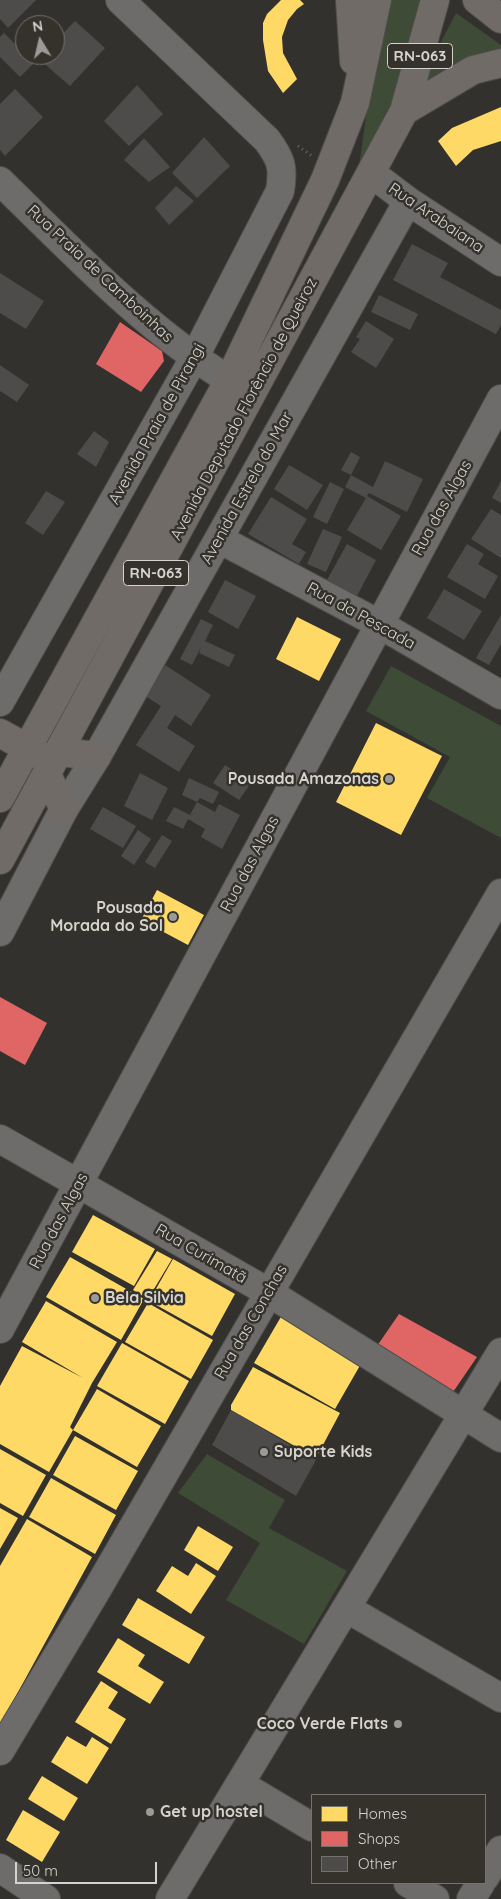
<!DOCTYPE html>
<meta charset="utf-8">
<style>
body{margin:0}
#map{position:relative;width:501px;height:1899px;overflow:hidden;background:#33312e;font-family:Quicksand,sans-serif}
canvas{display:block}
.legend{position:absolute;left:311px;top:1794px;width:175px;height:90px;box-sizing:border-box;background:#35322c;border:1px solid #75726d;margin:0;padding:6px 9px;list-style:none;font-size:15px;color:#d4d3cf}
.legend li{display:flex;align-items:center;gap:10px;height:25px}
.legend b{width:25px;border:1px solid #75726d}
.north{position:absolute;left:15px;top:15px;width:50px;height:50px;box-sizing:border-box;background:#35322c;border:1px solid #75726d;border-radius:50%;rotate:351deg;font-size:14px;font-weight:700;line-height:20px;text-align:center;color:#d4d3cf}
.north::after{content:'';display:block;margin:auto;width:18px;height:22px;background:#9c9a97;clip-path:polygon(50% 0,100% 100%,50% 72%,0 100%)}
.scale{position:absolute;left:15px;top:1862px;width:142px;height:22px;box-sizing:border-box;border:2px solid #d4d3cf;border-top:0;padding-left:6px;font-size:15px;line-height:18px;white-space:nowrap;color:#d4d3cf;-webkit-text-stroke:4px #35322c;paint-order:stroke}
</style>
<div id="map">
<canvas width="501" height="1899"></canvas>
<ul class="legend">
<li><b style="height:14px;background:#ffd966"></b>Homes</li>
<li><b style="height:14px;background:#e06666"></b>Shops</li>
<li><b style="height:14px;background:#4e4c4a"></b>Other</li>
</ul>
<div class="north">N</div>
<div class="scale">50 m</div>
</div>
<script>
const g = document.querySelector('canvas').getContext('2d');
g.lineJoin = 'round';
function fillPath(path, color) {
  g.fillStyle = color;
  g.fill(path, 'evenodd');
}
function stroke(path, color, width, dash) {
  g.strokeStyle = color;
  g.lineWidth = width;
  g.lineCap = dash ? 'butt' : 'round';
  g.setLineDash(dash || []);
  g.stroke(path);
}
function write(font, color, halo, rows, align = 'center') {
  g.font = font + ' Quicksand,sans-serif';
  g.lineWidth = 5;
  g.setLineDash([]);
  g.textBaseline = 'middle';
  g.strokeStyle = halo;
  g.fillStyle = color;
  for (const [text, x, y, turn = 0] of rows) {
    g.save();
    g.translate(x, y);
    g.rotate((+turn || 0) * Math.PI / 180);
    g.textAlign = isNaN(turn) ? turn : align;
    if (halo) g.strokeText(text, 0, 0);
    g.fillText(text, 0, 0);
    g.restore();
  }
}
const green = new Path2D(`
 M 382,0 L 430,0 L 396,93 L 359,167 Z
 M 456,13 L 501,45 L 501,51 C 466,60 445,65 417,88 Z
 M 391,666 L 501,726 L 501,838 L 427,798 L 450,757 L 366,711 Z
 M 207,1454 L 285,1500 L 269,1528 L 347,1571 L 304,1644 L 226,1600 L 260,1543 L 178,1493 Z`);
const homes = new Path2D(`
 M 281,0 L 300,0 L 304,4 L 297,9 L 288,20 L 282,37 L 283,53 L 297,79 L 283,93 L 268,71 L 263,40 L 263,23 L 267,14 Z
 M 501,107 L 501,141 L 473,150 L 456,166 L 438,141 L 452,128 Z
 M 297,617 L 341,639 L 319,681 L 276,659 Z
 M 376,723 L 442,756 L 401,835 L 336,802 Z
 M 157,890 L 204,915 L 188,945 L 141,920 Z
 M 93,1215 L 155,1249 L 134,1286 L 72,1252 Z
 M 157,1251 L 172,1259 L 148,1299 L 133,1290 Z
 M 70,1257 L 144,1299 L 121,1340 L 46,1297 Z
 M 173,1259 L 235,1294 L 212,1336 L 149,1301 Z
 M 46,1301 L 117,1342 L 92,1383 L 70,1427 L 73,1430 L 49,1472 L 0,1444 L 0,1386 L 22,1346 L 83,1378 L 22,1342 Z
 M 148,1303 L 213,1340 L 191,1379 L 125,1342 Z
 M 282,1315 L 362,1362 L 335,1409 L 254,1363 Z
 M 122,1343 L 189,1381 L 165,1424 L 97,1386 Z
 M 253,1367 L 340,1413 L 316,1458 L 231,1410 L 231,1405 Z
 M 97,1389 L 161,1426 L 137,1467 L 73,1430 Z
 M 75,1436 L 138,1471 L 116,1510 L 53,1475 Z
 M 0,1449 L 46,1475 L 23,1516 L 0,1503 Z
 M 51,1478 L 116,1515 L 95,1554 L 29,1517 Z
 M 0,1508 L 18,1518 L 0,1549 Z
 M 27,1519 L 92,1557 L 0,1725 L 0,1566 Z
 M 198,1526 L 233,1547 L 218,1571 L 184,1550 Z
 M 196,1563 L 216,1576 L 191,1614 L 156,1591 L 172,1566 L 188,1576 Z
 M 138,1598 L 205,1637 L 189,1664 L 122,1625 Z
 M 118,1638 L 145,1655 L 138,1666 L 164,1682 L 150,1704 L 97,1672 Z
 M 101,1681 L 118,1692 L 108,1708 L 126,1719 L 111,1744 L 75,1722 Z
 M 67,1736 L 86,1747 L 92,1737 L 109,1748 L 87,1784 L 51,1762 Z
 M 42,1776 L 78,1798 L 64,1821 L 28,1799 Z
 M 23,1810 L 60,1832 L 42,1862 L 6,1840 Z`);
const shops = new Path2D(`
 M 120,322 L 162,351 L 164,361 L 141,392 L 96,364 Z
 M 0,997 L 47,1023 L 25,1065 L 0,1051 Z
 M 399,1314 L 477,1357 L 451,1395 L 375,1349 Z`);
const building = new Path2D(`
 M 0,0 L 36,0 L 8,28 L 0,19 Z
 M 75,21 L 105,48 L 70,86 L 39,59 L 43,55 L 55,55 L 55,42 Z
 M 4,33 L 34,63 L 20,77 L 0,57 L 0,37 Z
 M 137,85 L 163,114 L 129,146 L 104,121 Z
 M 15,89 L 43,117 L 5,156 L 0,150 L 0,104 Z
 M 204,137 L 230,166 L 197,198 L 172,173 Z
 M 144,138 L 170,167 L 149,182 L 124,160 Z
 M 176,186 L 194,201 L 169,225 L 155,208 Z
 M 412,244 L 448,263 L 440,277 L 501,310 L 501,325 L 496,334 L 393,280 Z
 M 0,273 L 44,301 L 26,329 L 0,313 Z
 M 379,295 L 418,314 L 410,330 L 371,312 Z
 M 366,321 L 394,339 L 376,368 L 351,352 L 360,339 L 356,337 Z
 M 0,365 L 29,385 L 17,402 L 0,391 Z
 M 94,431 L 109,442 L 96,467 L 77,454 Z
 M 351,452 L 360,457 L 351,475 L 341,470 Z
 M 385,461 L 423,479 L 407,512 L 369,493 L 367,496 L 401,516 L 381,550 L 347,530 L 366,498 L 345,487 L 351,475 L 373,487 Z
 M 289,465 L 323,485 L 307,510 L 274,489 Z
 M 501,481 L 501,503 L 492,498 Z
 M 330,482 L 344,489 L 327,524 L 313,517 Z
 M 46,491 L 65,502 L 43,535 L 25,523 Z
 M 271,497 L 307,519 L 292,544 L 306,552 L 299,564 L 248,534 Z
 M 491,509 L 501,515 L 501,558 L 471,539 Z
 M 323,529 L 342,537 L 326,572 L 307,564 Z
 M 347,544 L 376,560 L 357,596 L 327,580 Z
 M 467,544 L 484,554 L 478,564 L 498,576 L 485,599 L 447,577 Z
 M 225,580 L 256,596 L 238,629 L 208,612 Z
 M 444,589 L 482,611 L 464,640 L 427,618 Z
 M 501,615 L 501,644 L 489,665 L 476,658 Z
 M 201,619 L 213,625 L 205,641 L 235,655 L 229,667 L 199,653 L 201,647 L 192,665 L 180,659 Z
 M 165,665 L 211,695 L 191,726 L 175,715 L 167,728 L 195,746 L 179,772 L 136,745 L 161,706 L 145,696 Z
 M 225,765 L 251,783 L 239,800 L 213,783 Z
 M 140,773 L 168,788 L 152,820 L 124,806 Z
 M 189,778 L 219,792 L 213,804 L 200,798 L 197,802 L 182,795 Z
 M 197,802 L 215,812 L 219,804 L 240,815 L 222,849 L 201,837 L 205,829 L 188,819 L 183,829 L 166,821 L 174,807 L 190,815 Z
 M 103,807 L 136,826 L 123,848 L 90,829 Z
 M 138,830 L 151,839 L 134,865 L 121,856 Z
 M 162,835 L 172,841 L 155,868 L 145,862 Z
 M 231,1410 L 316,1460 L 296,1496 L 212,1445 Z`);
const path = new Path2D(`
 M 298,146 L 312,156`);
const minor = new Path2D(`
 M 371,173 L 408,201 L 501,262
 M 0,181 C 72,251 143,327 229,380
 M 219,539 L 379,624 L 501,695
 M 0,702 L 194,358 L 280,191 C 284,167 281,159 267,140 L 120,0
 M 0,932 L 64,809 L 97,756 L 408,201
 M 0,1139 L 268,1292 L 501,1438
 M 0,1329 L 501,399
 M 346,1608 L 501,1698
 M 0,1751 L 95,1593 L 501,893
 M 240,1784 L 312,1827
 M 0,1868 L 46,1899
 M 485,1877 L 501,1850
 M 408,1883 L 435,1899
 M 170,1899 L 501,1352
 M 471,1899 L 481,1883`);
const major = new Path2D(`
 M 350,0 L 354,61
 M 477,0 L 501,19
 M 404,111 L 473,70 L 501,63
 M 0,733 L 43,757
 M 59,752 L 97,756
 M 47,775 L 64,809
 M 0,798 L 229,380 L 325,180 L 355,103 L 377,0
 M 0,860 L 404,111 L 435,0`);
const markers = [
 [389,779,5,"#9c9a97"],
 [173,917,5,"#9c9a97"],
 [95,1298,5,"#9c9a97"],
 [264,1452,5,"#9c9a97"],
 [398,1724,5,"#9c9a97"],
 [150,1812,5,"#9c9a97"]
];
const shields = [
 [420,56,65],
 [156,573,65]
];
const shieldNames = [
 ["RN-063",420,56],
 ["RN-063",156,573]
];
const streetNames = [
 ["Rua Arabaiana",436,218,34],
 ["Rua Praia de Camboinhas",100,274,43],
 ["Avenida Deputado Florêncio de Queiroz",244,409,-62],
 ["Avenida Praia de Pirangi",157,424,-61],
 ["Avenida Estrela do Mar",247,488,-61],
 ["Rua das Algas",442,508,-61],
 ["Rua da Pescada",361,616,29],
 ["Rua das Algas",250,864,-62],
 ["Rua das Algas",59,1221,-62],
 ["Rua Curimatã",201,1254,30],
 ["Rua das Conchas",251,1322,-60]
];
const poiNames = [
 ["Pousada Amazonas",379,779],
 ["Pousada",163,908],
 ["Morada do Sol",163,926],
 ["Bela Silvia",105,1298,"left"],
 ["Suporte Kids",274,1452,"left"],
 ["Coco Verde Flats",388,1724],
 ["Get up hostel",160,1812,"left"]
];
fillPath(green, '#3e4b36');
fillPath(homes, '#ffd966');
fillPath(shops, '#e06666');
fillPath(building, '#4e4c4a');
stroke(minor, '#4f4e4b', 30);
stroke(major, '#4f4e4b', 30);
stroke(path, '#6c6c6a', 3, [1, 4]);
stroke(minor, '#6d6c6a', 28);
stroke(major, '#706b67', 28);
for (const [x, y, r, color] of markers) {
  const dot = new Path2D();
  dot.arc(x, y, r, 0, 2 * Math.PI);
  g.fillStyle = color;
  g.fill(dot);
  stroke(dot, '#35322c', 2);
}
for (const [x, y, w] of shields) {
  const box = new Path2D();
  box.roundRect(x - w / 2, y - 12.5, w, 25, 4);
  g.fillStyle = '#35322c';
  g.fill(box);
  stroke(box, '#d4d3cf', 1);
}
write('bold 15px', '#d4d3cf', null, shieldNames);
write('16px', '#d4d3cf', '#35322c', streetNames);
write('bold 16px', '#d4d3cf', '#35322c', poiNames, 'right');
</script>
